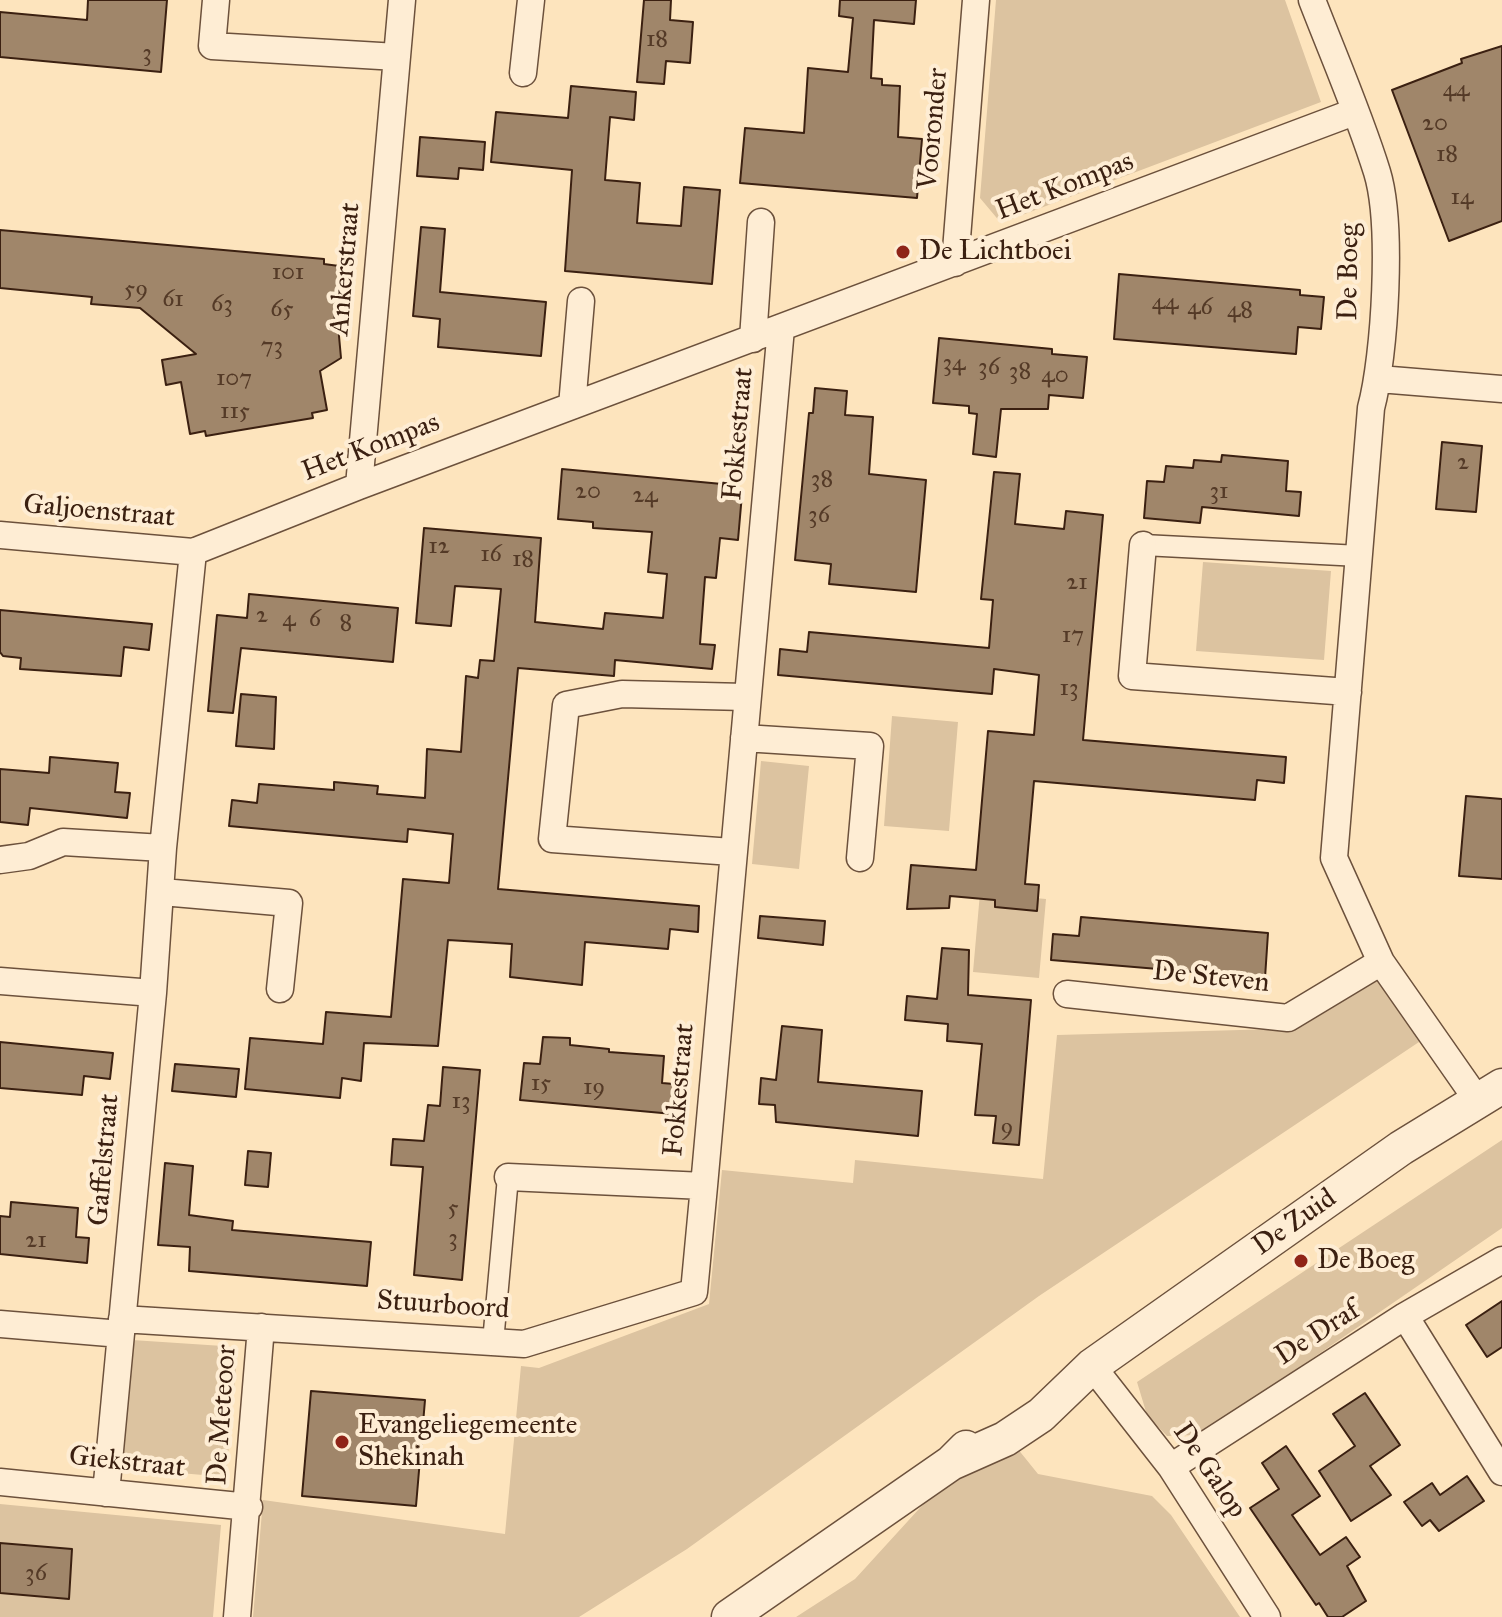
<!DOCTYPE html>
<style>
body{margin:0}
canvas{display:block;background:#fde4bd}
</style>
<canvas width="1502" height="1617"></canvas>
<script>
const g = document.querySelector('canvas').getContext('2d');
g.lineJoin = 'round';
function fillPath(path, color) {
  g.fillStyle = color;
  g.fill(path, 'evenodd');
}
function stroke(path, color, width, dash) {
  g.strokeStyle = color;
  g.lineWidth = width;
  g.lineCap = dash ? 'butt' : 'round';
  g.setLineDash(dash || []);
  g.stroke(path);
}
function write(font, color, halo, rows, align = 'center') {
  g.font = font + ' "IM FELL Great Primer",serif';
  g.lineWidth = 8;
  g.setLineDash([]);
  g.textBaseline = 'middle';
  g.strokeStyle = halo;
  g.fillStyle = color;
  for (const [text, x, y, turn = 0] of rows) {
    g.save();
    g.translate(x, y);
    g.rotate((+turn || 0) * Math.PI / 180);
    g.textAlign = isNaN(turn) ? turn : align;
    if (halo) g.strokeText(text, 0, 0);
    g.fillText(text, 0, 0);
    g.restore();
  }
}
const green = new Path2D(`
 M 996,0 L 1285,0 L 1321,102 L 1001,223 L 980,198 Z
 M 1203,562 L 1331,571 L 1324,660 L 1196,651 Z
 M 892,716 L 958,722 L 949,831 L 884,826 Z
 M 761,761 L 809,766 L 799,869 L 752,864 Z
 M 980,893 L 1046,899 L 1039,978 L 973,972 Z
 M 1378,970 L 1425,1038 L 1039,1296 L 687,1549 L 579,1617 L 253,1617 L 263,1500 L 505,1534 L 521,1366 L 539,1368 L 709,1304 L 722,1170 L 853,1183 L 855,1160 L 1043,1179 L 1057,1035 L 1277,1029 Z
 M 1502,1140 L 1502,1228 L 1214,1426 L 1194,1435 L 1167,1436 L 1147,1415 L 1137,1382 Z
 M 132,1340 L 238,1347 L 226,1477 L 122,1468 Z
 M 1013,1443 L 1038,1474 L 1152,1496 L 1171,1515 L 1240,1617 L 796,1617 L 855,1579 L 939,1487 Z
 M 0,1504 L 221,1525 L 213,1617 L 0,1617 Z`);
const building = new Path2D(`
 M 88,0 L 167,0 L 161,72 L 0,57 L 0,12 L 87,20 Z
 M 644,0 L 671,0 L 670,20 L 693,22 L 690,63 L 666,61 L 664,84 L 637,82 Z
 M 840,0 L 916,0 L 914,24 L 874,20 L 871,78 L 882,79 L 882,85 L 900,86 L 898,137 L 922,139 L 917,198 L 740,183 L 745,128 L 804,133 L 808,68 L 848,72 L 853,18 L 839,16 Z
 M 1502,46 L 1502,221 L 1449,241 L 1392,90 L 1462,63 L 1461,59 Z
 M 571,86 L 636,92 L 634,120 L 610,117 L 605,180 L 640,183 L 637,223 L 681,226 L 684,187 L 720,190 L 712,284 L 565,271 L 572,170 L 491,162 L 496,112 L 568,118 Z
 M 420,137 L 485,142 L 483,170 L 459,168 L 458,179 L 417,176 Z
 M 421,227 L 445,229 L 440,292 L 546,302 L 541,356 L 438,347 L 440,319 L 413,316 Z
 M 0,230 L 324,259 L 324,264 L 339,266 L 334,324 L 338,325 L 341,358 L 320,371 L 327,410 L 312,413 L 313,418 L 235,431 L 206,436 L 205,431 L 190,434 L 181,382 L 166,385 L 162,360 L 196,354 L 140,308 L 91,304 L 92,297 L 0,288 Z
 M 1119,274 L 1300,290 L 1300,295 L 1324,297 L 1321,329 L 1298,327 L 1296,354 L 1114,339 Z
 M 939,338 L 1052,349 L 1052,354 L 1087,357 L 1083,398 L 1049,395 L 1048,409 L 1001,409 L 996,457 L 973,454 L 977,414 L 969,413 L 969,406 L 933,403 Z
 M 815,388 L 847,391 L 845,415 L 873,417 L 869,474 L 926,480 L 916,592 L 829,584 L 831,564 L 795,560 L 809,413 L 813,413 Z
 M 1442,442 L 1482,446 L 1476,512 L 1436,509 Z
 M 1222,455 L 1288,461 L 1286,491 L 1301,492 L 1299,516 L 1202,507 L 1200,523 L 1144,518 L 1147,481 L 1164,482 L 1166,466 L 1193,468 L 1194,460 L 1221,462 Z
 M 562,469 L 722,484 L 721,492 L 742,494 L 738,540 L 720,538 L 716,578 L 705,577 L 700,644 L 715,645 L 712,669 L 615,660 L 614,676 L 518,668 L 498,889 L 699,906 L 698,932 L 670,929 L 668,949 L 585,942 L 582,985 L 510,977 L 512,944 L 448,940 L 438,1046 L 364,1043 L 361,1081 L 342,1078 L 340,1098 L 245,1089 L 250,1038 L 323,1044 L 326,1012 L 391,1017 L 403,879 L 449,883 L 453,834 L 408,829 L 407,842 L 229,826 L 232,800 L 257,803 L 259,784 L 334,790 L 334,782 L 378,786 L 377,794 L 425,798 L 427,749 L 461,752 L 466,676 L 478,678 L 480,660 L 494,661 L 501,589 L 455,586 L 451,626 L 416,623 L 424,528 L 541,538 L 535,622 L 603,629 L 605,613 L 663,618 L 667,574 L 648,572 L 652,532 L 593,528 L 593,522 L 558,519 Z
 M 994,472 L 1020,474 L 1015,524 L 1064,529 L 1066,511 L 1103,515 L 1083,740 L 1286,757 L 1284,783 L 1257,780 L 1255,800 L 1034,781 L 1025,884 L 1039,885 L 1037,911 L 995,907 L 995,900 L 950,896 L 949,908 L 907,909 L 911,865 L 976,870 L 988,731 L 1034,735 L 1039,675 L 994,669 L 992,694 L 778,675 L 780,649 L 807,652 L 809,632 L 989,648 L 993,600 L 981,599 Z
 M 249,594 L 398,608 L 393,662 L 241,648 L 233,713 L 208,711 L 217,615 L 247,618 Z
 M 0,610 L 152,624 L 149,650 L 124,647 L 121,676 L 20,669 L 21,658 L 3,656 L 0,652 Z
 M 241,694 L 276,697 L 274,749 L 236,746 Z
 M 50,757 L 118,763 L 115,792 L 130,793 L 127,818 L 30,808 L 28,825 L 0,822 L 0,769 L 49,773 Z
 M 1466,796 L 1502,799 L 1502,879 L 1459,876 Z
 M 760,916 L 825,921 L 823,945 L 758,938 Z
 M 1081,917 L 1268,933 L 1265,978 L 1051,960 L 1053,934 L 1079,936 Z
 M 942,948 L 969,950 L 968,995 L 1031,1000 L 1019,1145 L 993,1143 L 996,1116 L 975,1115 L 982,1044 L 947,1041 L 948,1024 L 905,1020 L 907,996 L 937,999 Z
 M 782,1026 L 822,1030 L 818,1082 L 922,1091 L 918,1136 L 776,1122 L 775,1105 L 759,1104 L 761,1078 L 776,1080 Z
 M 543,1037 L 570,1038 L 570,1045 L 609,1049 L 609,1052 L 664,1056 L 662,1083 L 674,1084 L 673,1114 L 520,1100 L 524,1063 L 540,1064 Z
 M 0,1042 L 113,1053 L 110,1079 L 84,1076 L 82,1095 L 0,1088 Z
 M 175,1064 L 239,1069 L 236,1097 L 172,1091 Z
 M 443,1067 L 480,1070 L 462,1280 L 414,1275 L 423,1167 L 391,1165 L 393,1139 L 424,1141 L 428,1105 L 440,1106 Z
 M 248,1151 L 271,1153 L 268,1187 L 245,1185 Z
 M 165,1163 L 193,1166 L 189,1215 L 233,1221 L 232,1230 L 371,1242 L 367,1286 L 189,1271 L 190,1247 L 158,1245 Z
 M 11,1202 L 78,1208 L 76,1237 L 89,1238 L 87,1263 L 0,1254 L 0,1216 L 10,1217 Z
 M 1502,1301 L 1502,1347 L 1487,1357 L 1466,1325 Z
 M 311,1391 L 425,1400 L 416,1506 L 302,1496 Z
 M 1365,1393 L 1400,1445 L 1370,1466 L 1391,1495 L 1351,1521 L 1319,1471 L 1355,1446 L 1333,1414 Z
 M 1286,1446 L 1320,1496 L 1292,1515 L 1320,1555 L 1346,1537 L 1360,1557 L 1347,1566 L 1366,1601 L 1342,1617 L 1328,1617 L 1319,1603 L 1316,1605 L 1250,1508 L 1279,1489 L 1262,1463 Z
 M 1467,1476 L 1484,1501 L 1439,1531 L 1430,1520 L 1422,1526 L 1404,1502 L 1432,1483 L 1440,1495 Z
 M 0,1543 L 72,1549 L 69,1599 L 0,1593 Z`);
const pedestrian = new Path2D(`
 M 1143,545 L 1360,556
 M 493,1342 L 508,1177`);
const minor = new Path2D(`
 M 216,0 L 212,46 L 397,57
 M 1312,0 C 1334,57 1359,114 1377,172 C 1393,224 1385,356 1371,408 L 1334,858 L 1381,962 L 1478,1101
 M 523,73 L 531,0
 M 955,263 L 976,0
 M 753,339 L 761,222
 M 1379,379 L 1502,389
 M 572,406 L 581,301
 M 359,486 L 402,0
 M 0,535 L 193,552 L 359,486 L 1354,112
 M 1143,545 L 1132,676 L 1348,692
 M 744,738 L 870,746 L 860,858
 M 732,852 L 552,839 L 566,705 L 622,694 L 745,697
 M 0,860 L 29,856 L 63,842 L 163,848
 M 162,892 L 289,903 L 280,989
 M 0,981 L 153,993
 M 1067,994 L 1288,1018 L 1381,962
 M 508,1177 L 704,1186 L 781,328
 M 1405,1316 L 1502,1472
 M 122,1319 L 524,1344 L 694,1292 L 704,1186
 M 0,1324 L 121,1334
 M 1092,1366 L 1171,1467 L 1267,1617
 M 1171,1467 L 1405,1316 L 1502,1260
 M 0,1482 L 249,1507
 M 106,1493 L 153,993 L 163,848 L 193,552
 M 237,1617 L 261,1327`);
const tertiary = new Path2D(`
 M 951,1463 L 1005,1439 L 1041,1415 L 1092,1366 L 1401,1148 L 1502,1086
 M 729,1617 L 951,1463 L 966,1448`);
const markers = [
 [903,252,8,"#8f2418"],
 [1301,1261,8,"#8f2418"],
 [342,1442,8,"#8f2418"]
];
const numberNames = [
 ["18",657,40],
 ["3",147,54],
 ["44",1456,90],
 ["20",1435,124],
 ["18",1447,155],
 ["14",1462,198],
 ["101",288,273],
 ["59",136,290],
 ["61",173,300],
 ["44",1165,303],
 ["63",222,305],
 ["46",1200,308],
 ["65",282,310],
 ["48",1240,311],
 ["73",272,347],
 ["34",954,364],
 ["36",989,368],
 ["38",1020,372],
 ["40",1055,376],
 ["107",234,379],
 ["115",235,412],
 ["2",1463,463],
 ["38",822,480],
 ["20",588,492],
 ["31",1219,492],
 ["24",645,496],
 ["36",819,516],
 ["12",439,547],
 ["16",491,555],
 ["18",523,560],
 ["21",1077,583],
 ["2",262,616],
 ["4",289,620],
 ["6",315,620],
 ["8",346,624],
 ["17",1073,636],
 ["13",1069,689],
 ["15",541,1084],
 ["19",594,1088],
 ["13",461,1102],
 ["9",1007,1128],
 ["5",453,1209],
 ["3",453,1239],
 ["21",36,1241],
 ["36",36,1574]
];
const streetNames = [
 ["Vooronder",934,129,-85],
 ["Het Kompas",1065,187,-21],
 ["Ankerstraat",346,269,-85],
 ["De Boeg",1350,272,-89],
 ["Fokkestraat",739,434,-85],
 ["Het Kompas",371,448,-21],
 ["Galjoenstraat",99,512,5],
 ["De Steven",1211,978,6],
 ["Fokkestraat",680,1090,-85],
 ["Gaffelstraat",105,1160,-85],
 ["De Zuid",1295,1223,-35],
 ["Stuurboord",443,1306,4],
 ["De Draf",1318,1334,-33],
 ["De Meteoor",223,1415,-86],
 ["Giekstraat",127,1463,6],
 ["De Galop",1209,1471,56]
];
const poiNames = [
 ["De Lichtboei",919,252],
 ["De Boeg",1317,1261],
 ["Evangeliegemeente",358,1426],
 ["Shekinah",358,1458]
];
fillPath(green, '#dcc3a0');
fillPath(building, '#a0866a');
stroke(building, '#3b2011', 2);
stroke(pedestrian, '#6c513c', 23);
stroke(minor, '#6c513c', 29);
stroke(tertiary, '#6c513c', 37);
stroke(pedestrian, '#feedd4', 20);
stroke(minor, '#feedd4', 26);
stroke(tertiary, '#feedd4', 34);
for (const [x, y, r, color] of markers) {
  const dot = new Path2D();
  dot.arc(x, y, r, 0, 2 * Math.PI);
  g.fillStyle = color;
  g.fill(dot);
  stroke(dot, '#feedd4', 3);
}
write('24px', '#543a27', null, numberNames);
write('28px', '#3b2011', '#feedd4', streetNames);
write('28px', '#3b2011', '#feedd4', poiNames, 'left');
</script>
